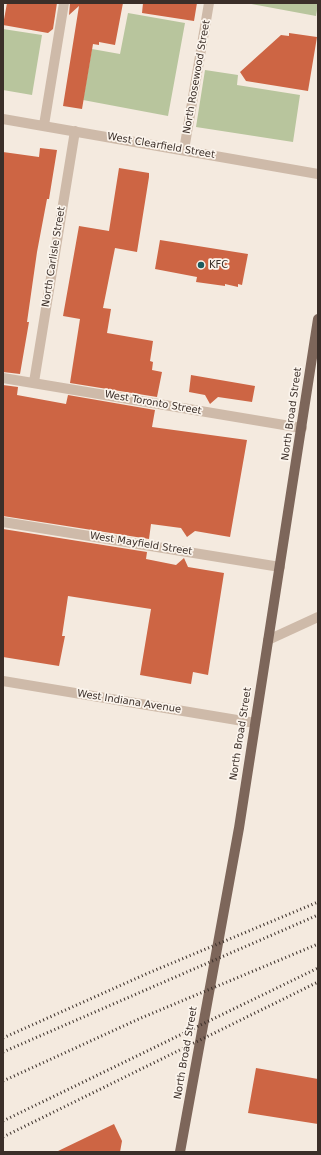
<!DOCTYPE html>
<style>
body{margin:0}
#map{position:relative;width:321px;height:1155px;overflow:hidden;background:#f4eadf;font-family:"DejaVu Sans",sans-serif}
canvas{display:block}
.frame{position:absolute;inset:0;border:4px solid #3b2f29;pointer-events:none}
</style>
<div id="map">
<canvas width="321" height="1155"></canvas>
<div class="frame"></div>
</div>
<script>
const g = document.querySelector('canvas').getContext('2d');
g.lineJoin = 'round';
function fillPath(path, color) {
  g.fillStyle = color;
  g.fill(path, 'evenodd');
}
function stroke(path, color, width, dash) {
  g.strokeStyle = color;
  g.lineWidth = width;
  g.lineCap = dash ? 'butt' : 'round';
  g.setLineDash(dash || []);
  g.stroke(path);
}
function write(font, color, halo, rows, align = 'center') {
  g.font = font + ' "DejaVu Sans",sans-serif';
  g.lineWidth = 3.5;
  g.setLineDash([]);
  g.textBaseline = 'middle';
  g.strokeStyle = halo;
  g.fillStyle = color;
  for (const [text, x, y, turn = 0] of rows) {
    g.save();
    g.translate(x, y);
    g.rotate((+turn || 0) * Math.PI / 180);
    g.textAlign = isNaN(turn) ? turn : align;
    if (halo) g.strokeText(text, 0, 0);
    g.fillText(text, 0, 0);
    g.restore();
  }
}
const green = new Path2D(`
 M 246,3 L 318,3 L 318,4 L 316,16 Z
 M 128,13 L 185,23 L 168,116 L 83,100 L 92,49 L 120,54 Z
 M 3,29 L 42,35 L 32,95 L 3,90 Z
 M 205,70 L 238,75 L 237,85 L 300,95 L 293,142 L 196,127 Z`);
const building = new Path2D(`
 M 7,3 L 57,3 L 53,29 L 48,33 L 3,25 Z
 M 70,3 L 123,3 L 115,45 L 99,42 L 99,45 L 93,44 L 82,109 L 63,106 L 79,6 L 69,15 Z
 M 143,3 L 197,3 L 194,21 L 142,13 Z
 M 289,33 L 317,37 L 308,91 L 246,81 L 240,72 L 281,35 L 289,36 Z
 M 40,148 L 57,150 L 49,199 L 47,199 L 37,252 L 27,322 L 29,322 L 20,374 L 3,372 L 3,152 L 39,157 Z
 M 119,168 L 149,173 L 149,177 L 137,252 L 115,248 L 103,308 L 111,309 L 107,333 L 153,341 L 150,361 L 153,362 L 152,370 L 162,372 L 157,397 L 70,383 L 80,319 L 63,316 L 79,226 L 109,231 Z
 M 160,240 L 248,254 L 242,285 L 238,284 L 238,287 L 225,284 L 225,286 L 196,282 L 197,277 L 155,269 Z
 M 191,375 L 255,386 L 252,402 L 218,397 L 210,404 L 205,395 L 189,392 Z
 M 3,385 L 18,387 L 17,395 L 66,404 L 68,395 L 155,410 L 152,427 L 247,440 L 230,537 L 195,531 L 187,537 L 181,528 L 151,524 L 149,539 L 3,516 Z
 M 3,529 L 147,552 L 146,559 L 176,565 L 184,558 L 188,567 L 224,573 L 208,675 L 193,672 L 191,684 L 140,675 L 151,609 L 68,596 L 62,636 L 65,636 L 59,666 L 3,657 Z
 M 256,1068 L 318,1079 L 318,1124 L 248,1113 Z
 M 114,1124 L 122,1141 L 120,1152 L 56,1152 Z`);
const minor = new Path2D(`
 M 3,119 L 318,174
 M 44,125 L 64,3
 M 184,150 L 209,3
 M 3,378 L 302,428
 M 34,382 L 75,131
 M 3,522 L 280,567
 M 268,640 L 318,617
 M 3,681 L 255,723`);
const primary = new Path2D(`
 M 180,1152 L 239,828 L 318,319`);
const rail = new Path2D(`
 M 3,1038 L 146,974 L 318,902
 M 3,1052 L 318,915
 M 3,1081 L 141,1018 L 318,944
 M 3,1121 L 318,968
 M 3,1137 L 318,982`);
const markers = [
 [201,265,4,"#1c5b5f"]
];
const streetNames = [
 ["North Rosewood Street",197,77,-80],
 ["West Clearfield Street",161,146,10],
 ["North Carlisle Street",54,257,-81],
 ["West Toronto Street",153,403,10],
 ["North Broad Street",292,414,-82],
 ["West Mayfield Street",141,544,9],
 ["West Indiana Avenue",129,702,9],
 ["North Broad Street",241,734,-81],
 ["North Broad Street",186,1053,-80]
];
const poiNames = [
 ["KFC",209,265]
];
fillPath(green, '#b8c59d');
fillPath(building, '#cd6544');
stroke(minor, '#cebaa9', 10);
stroke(primary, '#7d665a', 10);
stroke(rail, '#3b2f29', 3, [1, 3]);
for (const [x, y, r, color] of markers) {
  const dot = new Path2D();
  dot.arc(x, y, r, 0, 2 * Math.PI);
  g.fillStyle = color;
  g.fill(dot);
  stroke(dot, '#fbf4ec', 1.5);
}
write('10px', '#3b2f29', '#fbf4ec', streetNames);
write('10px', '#3b2f29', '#fbf4ec', poiNames, 'left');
</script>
